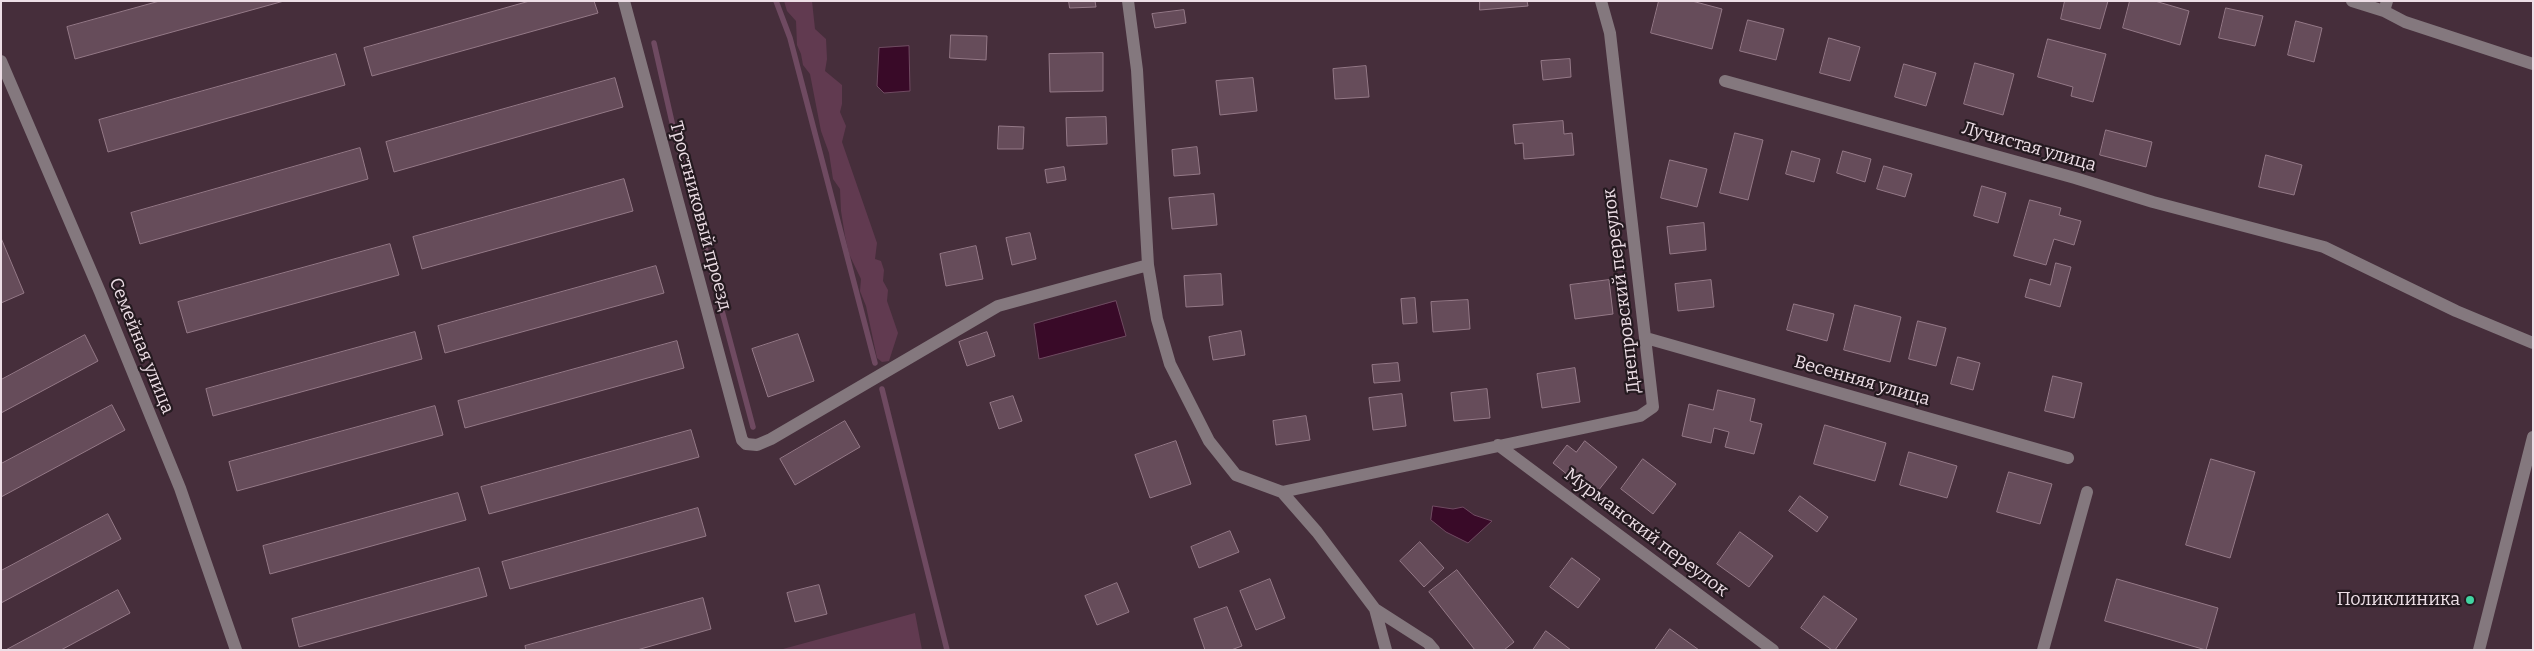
<!DOCTYPE html>
<meta charset="utf-8">
<style>
body{margin:0}
#map{position:relative;width:2534px;height:651px;overflow:hidden;background:#462e3b;font-family:Bitter,serif}
canvas{display:block}
.frame{position:absolute;inset:0;border:2px solid #eddee6;pointer-events:none}
</style>
<div id="map">
<canvas width="2534" height="651"></canvas>
<div class="frame"></div>
</div>
<script>
const g = document.querySelector('canvas').getContext('2d');
g.lineJoin = 'round';
function fillPath(path, color) {
  g.fillStyle = color;
  g.fill(path, 'evenodd');
}
function stroke(path, color, width, dash) {
  g.strokeStyle = color;
  g.lineWidth = width;
  g.lineCap = dash ? 'butt' : 'round';
  g.setLineDash(dash || []);
  g.stroke(path);
}
function write(font, color, halo, rows, align = 'center') {
  g.font = font + ' Bitter,serif';
  g.lineWidth = 4.5;
  g.setLineDash([]);
  g.textBaseline = 'middle';
  g.strokeStyle = halo;
  g.fillStyle = color;
  for (const [text, x, y, turn = 0] of rows) {
    g.save();
    g.translate(x, y);
    g.rotate((+turn || 0) * Math.PI / 180);
    g.textAlign = isNaN(turn) ? turn : align;
    if (halo) g.strokeText(text, 0, 0);
    g.fillText(text, 0, 0);
    g.restore();
  }
}
const green = new Path2D(`
 M 784,1 L 812,1 L 815,29 L 826,39 L 827,59 L 825,71 L 842,85 L 842,104 L 840,112 L 846,126 L 842,142 L 877,243 L 875,259 L 881,261 L 884,270 L 883,281 L 888,290 L 887,301 L 898,333 L 889,361 L 882,362 L 877,358 L 866,306 L 860,291 L 861,279 L 849,254 L 845,236 L 841,211 L 840,189 L 833,179 L 829,153 L 821,131 L 810,74 L 803,65 L 801,54 L 797,45 L 796,21 L 787,11 Z
 M 915,613 L 922,650 L 783,650 L 783,649 Z`);
const water = new Path2D(`
 M 909,46 L 910,91 L 884,93 L 877,86 L 879,48 Z
 M 1116,301 L 1126,336 L 1039,359 L 1034,324 Z
 M 1433,506 L 1453,509 L 1463,507 L 1474,515 L 1492,521 L 1468,543 L 1446,532 L 1431,520 Z`);
const stream = new Path2D(`
 M 776,1 L 790,38 L 875,363
 M 654,43 L 674,131 L 753,427
 M 882,389 L 947,650`);
const building = new Path2D(`
 M 160,1 L 284,1 L 75,59 L 67,27 Z
 M 530,1 L 594,1 L 598,13 L 372,76 L 364,48 Z
 M 1069,1 L 1095,1 L 1096,7 L 1070,8 Z
 M 1480,1 L 1527,1 L 1528,6 L 1480,10 Z
 M 1659,1 L 1692,1 L 1722,9 L 1712,49 L 1651,33 Z
 M 2065,1 L 2108,1 L 2100,29 L 2061,19 Z
 M 2130,1 L 2155,1 L 2189,11 L 2180,45 L 2123,28 Z
 M 2226,8 L 2263,16 L 2255,46 L 2219,38 Z
 M 1184,10 L 1186,23 L 1155,28 L 1152,14 Z
 M 1748,20 L 1784,29 L 1776,60 L 1740,51 Z
 M 2296,21 L 2322,28 L 2314,62 L 2288,55 Z
 M 951,35 L 987,36 L 986,60 L 950,58 Z
 M 1829,38 L 1860,47 L 1850,81 L 1820,73 Z
 M 2048,39 L 2106,54 L 2093,102 L 2071,96 L 2073,87 L 2038,77 Z
 M 1103,53 L 1103,91 L 1050,92 L 1049,54 Z
 M 336,54 L 345,85 L 108,152 L 99,120 Z
 M 1570,59 L 1571,77 L 1543,80 L 1541,61 Z
 M 1975,63 L 2014,74 L 2003,115 L 1964,104 Z
 M 1904,64 L 1936,73 L 1926,106 L 1895,97 Z
 M 1366,66 L 1369,97 L 1335,99 L 1333,69 Z
 M 615,78 L 623,107 L 394,172 L 386,142 Z
 M 1253,78 L 1257,111 L 1220,115 L 1216,81 Z
 M 1106,117 L 1107,144 L 1067,146 L 1066,118 Z
 M 1563,121 L 1564,134 L 1572,133 L 1574,155 L 1524,159 L 1523,143 L 1515,144 L 1513,125 Z
 M 999,126 L 1024,127 L 1023,149 L 998,149 Z
 M 2106,130 L 2152,142 L 2146,167 L 2100,155 Z
 M 1735,133 L 1763,140 L 1748,200 L 1720,193 Z
 M 1197,147 L 1200,174 L 1174,176 L 1172,150 Z
 M 360,148 L 368,179 L 140,244 L 131,213 Z
 M 1792,151 L 1820,159 L 1814,182 L 1786,174 Z
 M 1843,151 L 1871,159 L 1865,182 L 1837,173 Z
 M 2266,155 L 2302,165 L 2294,195 L 2259,187 Z
 M 1670,160 L 1707,169 L 1697,207 L 1661,198 Z
 M 1884,166 L 1912,174 L 1905,197 L 1877,189 Z
 M 1064,167 L 1066,180 L 1047,183 L 1045,170 Z
 M 624,179 L 633,211 L 422,269 L 413,237 Z
 M 1982,186 L 2006,193 L 1998,223 L 1974,216 Z
 M 1214,194 L 1217,225 L 1172,229 L 1169,198 Z
 M 2030,200 L 2061,208 L 2059,215 L 2081,221 L 2074,245 L 2054,239 L 2046,265 L 2014,256 Z
 M 1704,223 L 1706,250 L 1670,254 L 1667,227 Z
 M 1030,233 L 1036,259 L 1012,265 L 1006,238 Z
 M 1,238 L 24,293 L 1,303 Z
 M 390,244 L 399,275 L 187,333 L 178,302 Z
 M 976,246 L 983,279 L 946,286 L 940,254 Z
 M 2056,263 L 2071,267 L 2060,307 L 2025,297 L 2030,279 L 2050,285 Z
 M 656,266 L 664,293 L 445,353 L 438,326 Z
 M 1221,274 L 1223,305 L 1186,307 L 1184,276 Z
 M 1609,280 L 1613,314 L 1575,319 L 1570,285 Z
 M 1711,280 L 1714,307 L 1678,311 L 1675,284 Z
 M 1415,298 L 1417,323 L 1403,324 L 1401,299 Z
 M 1468,300 L 1470,329 L 1433,332 L 1431,302 Z
 M 1794,304 L 1834,314 L 1827,341 L 1787,330 Z
 M 1855,305 L 1901,317 L 1890,362 L 1844,350 Z
 M 1918,321 L 1946,328 L 1936,366 L 1909,359 Z
 M 1241,331 L 1245,355 L 1213,360 L 1209,337 Z
 M 415,332 L 422,359 L 213,416 L 206,389 Z
 M 987,332 L 995,356 L 967,366 L 959,342 Z
 M 798,334 L 814,381 L 768,397 L 752,349 Z
 M 85,335 L 98,361 L 1,413 L 1,380 Z
 M 677,341 L 684,368 L 465,428 L 458,401 Z
 M 1958,357 L 1980,363 L 1973,390 L 1951,384 Z
 M 1398,363 L 1400,381 L 1374,383 L 1372,365 Z
 M 1575,368 L 1580,402 L 1542,408 L 1537,374 Z
 M 2053,376 L 2082,383 L 2074,418 L 2045,411 Z
 M 1487,389 L 1490,418 L 1454,421 L 1451,393 Z
 M 1718,390 L 1755,399 L 1750,421 L 1762,424 L 1754,454 L 1725,447 L 1729,432 L 1714,428 L 1711,443 L 1682,436 L 1689,404 L 1713,410 Z
 M 1402,394 L 1406,426 L 1373,430 L 1369,398 Z
 M 1013,396 L 1022,421 L 999,429 L 990,403 Z
 M 112,405 L 125,430 L 1,497 L 1,464 Z
 M 435,406 L 443,435 L 237,491 L 229,462 Z
 M 1306,416 L 1310,440 L 1276,445 L 1273,421 Z
 M 845,421 L 860,447 L 795,485 L 780,459 Z
 M 1825,425 L 1886,443 L 1875,481 L 1814,464 Z
 M 691,430 L 699,457 L 489,514 L 481,487 Z
 M 1176,441 L 1191,484 L 1150,498 L 1135,455 Z
 M 1585,441 L 1617,467 L 1594,496 L 1553,463 L 1567,445 L 1576,452 Z
 M 1909,452 L 1957,466 L 1947,498 L 1900,485 Z
 M 1643,459 L 1676,484 L 1653,514 L 1621,489 Z
 M 2211,459 L 2255,472 L 2230,558 L 2186,545 Z
 M 2009,472 L 2052,484 L 2040,524 L 1997,512 Z
 M 458,493 L 466,520 L 270,574 L 263,546 Z
 M 1800,496 L 1828,517 L 1817,532 L 1789,511 Z
 M 698,508 L 706,536 L 510,589 L 502,562 Z
 M 108,514 L 121,539 L 1,603 L 1,571 Z
 M 1230,531 L 1239,552 L 1199,568 L 1191,547 Z
 M 1740,532 L 1773,556 L 1749,587 L 1717,564 Z
 M 1420,542 L 1444,568 L 1424,587 L 1400,561 Z
 M 1572,558 L 1600,579 L 1578,608 L 1550,587 Z
 M 479,568 L 487,596 L 299,647 L 292,619 Z
 M 1457,570 L 1514,642 L 1504,650 L 1475,650 L 1429,592 Z
 M 1270,579 L 1285,618 L 1256,630 L 1240,591 Z
 M 2117,579 L 2218,608 L 2206,650 L 2105,621 Z
 M 1117,583 L 1129,612 L 1097,625 L 1085,596 Z
 M 819,585 L 827,614 L 795,622 L 787,593 Z
 M 118,590 L 130,613 L 61,650 L 6,650 Z
 M 1824,596 L 1857,619 L 1835,650 L 1832,650 L 1801,628 Z
 M 703,598 L 711,629 L 637,650 L 526,650 L 525,646 Z
 M 1227,607 L 1242,646 L 1231,650 L 1205,650 L 1194,619 Z
 M 1670,629 L 1699,650 L 1655,650 Z
 M 1546,631 L 1571,650 L 1533,650 Z`);
const minor = new Path2D(`
 M 624,1 L 742,440 L 746,444 L 757,445 L 771,439 L 998,306 L 1148,265
 M 1128,1 L 1137,70 L 1148,265 L 1157,319 L 1170,364 L 1209,441 L 1236,475 L 1282,492 L 1317,532 L 1375,609 L 1428,643 L 1434,650
 M 2352,1 L 2384,11 L 2387,1
 M 2384,11 L 2405,22 L 2533,64
 M 1,61 L 100,292 L 180,488 L 236,650
 M 1725,81 L 2075,178 L 2153,202 L 2324,247 L 2456,311 L 2533,343
 M 1646,338 L 2068,458
 M 1498,445 L 1773,650
 M 1282,492 L 1640,416 L 1653,407 L 1610,33 L 1601,1
 M 1375,609 L 1386,650
 M 2043,650 L 2087,492
 M 2479,650 L 2533,437`);
const markers = [
 [2470,600,5,"#41d4a1"]
];
const streetNames = [
 ["Лучистая улица",2029,147,16],
 ["Тростниковый проезд",700,216,75],
 ["Днепровский переулок",1622,291,-97],
 ["Семейная улица",141,346,68],
 ["Весенняя улица",1862,381,16],
 ["Мурманский переулок",1646,533,37]
];
const poiNames = [
 ["Поликлиника",2460,600]
];
fillPath(green, '#613a50');
fillPath(water, '#390a28');
stroke(water, '#6f4a61', 1);
stroke(stream, '#6f4a61', 5.5);
fillPath(building, '#664c5a');
stroke(building, '#947987', 1);
stroke(minor, '#84787e', 12);
for (const [x, y, r, color] of markers) {
  const dot = new Path2D();
  dot.arc(x, y, r, 0, 2 * Math.PI);
  g.fillStyle = color;
  g.fill(dot);
  stroke(dot, '#251a20', 2);
}
write('18px', '#eddee6', '#251a20', streetNames);
write('18px', '#eddee6', '#251a20', poiNames, 'right');
</script>
